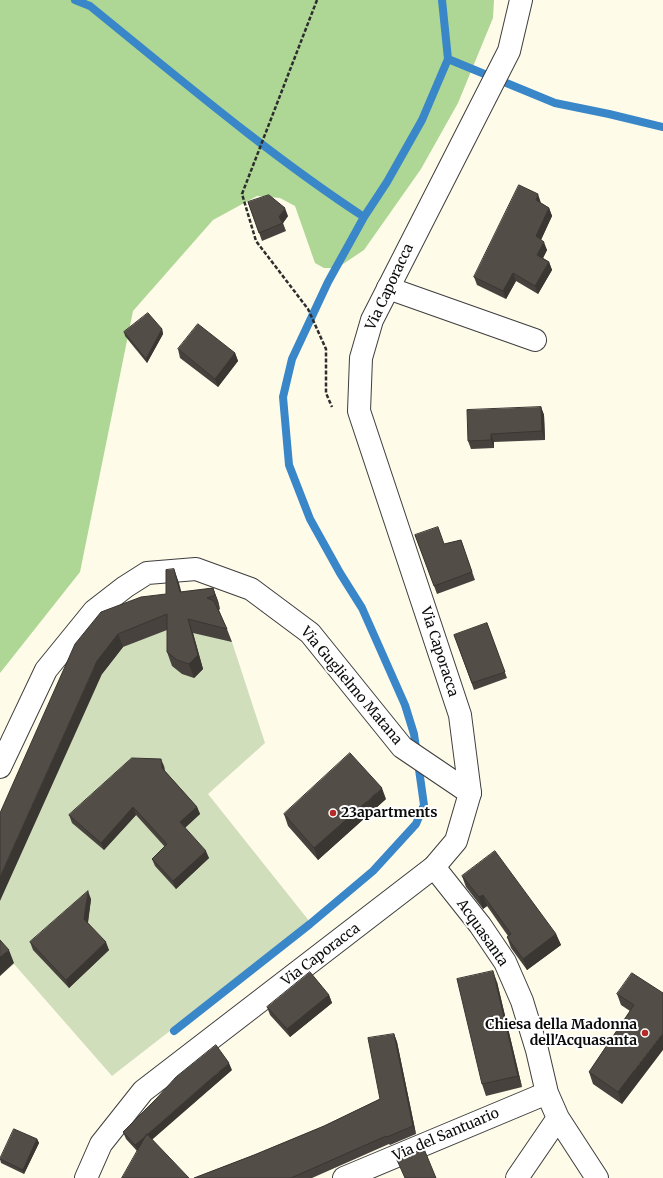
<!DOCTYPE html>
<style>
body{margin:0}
canvas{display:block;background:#fefbe9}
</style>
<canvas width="663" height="1178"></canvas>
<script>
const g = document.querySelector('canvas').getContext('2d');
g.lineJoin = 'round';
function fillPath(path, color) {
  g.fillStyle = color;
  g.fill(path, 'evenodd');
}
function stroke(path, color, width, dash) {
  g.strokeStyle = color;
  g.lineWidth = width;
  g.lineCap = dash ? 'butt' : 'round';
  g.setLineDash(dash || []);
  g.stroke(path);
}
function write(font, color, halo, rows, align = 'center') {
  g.font = font + ' Merriweather,serif';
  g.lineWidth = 4;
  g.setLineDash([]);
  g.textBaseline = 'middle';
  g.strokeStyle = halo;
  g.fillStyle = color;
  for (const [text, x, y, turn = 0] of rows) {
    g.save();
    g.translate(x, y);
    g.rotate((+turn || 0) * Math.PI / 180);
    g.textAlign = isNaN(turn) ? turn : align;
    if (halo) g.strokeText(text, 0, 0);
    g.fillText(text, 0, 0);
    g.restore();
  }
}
const forest = new Path2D(`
 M 0,0 L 494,0 L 493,18 L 458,103 L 421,169 L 364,250 L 337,268 L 324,268 L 315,263 L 295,206 L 280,198 L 257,196 L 213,220 L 133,311 L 80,572 L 0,673 Z`);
const cemetery = new Path2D(`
 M 219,614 L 232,642 L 265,743 L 208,794 L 310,922 L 112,1076 L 14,964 L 0,976 L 0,837 L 106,626 Z`);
const stream = new Path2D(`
 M 75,0 L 90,6 C 180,79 268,154 364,217
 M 448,59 L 555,103 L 609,114 L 663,127
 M 174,1031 L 310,924 L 373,871 L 416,824 L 424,805 L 414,734 L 405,705 L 362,608 L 340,573 L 310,519 L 289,465 L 283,397 L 292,359 L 328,282 L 364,217 L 387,182 L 422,120 L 448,59 L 442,0`);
const path = new Path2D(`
 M 317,0 L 242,194 L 256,241 L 308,309 L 326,349 L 326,393 L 332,407`);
const minor = new Path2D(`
 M 388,288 L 535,340
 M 0,767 L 46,670 L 94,611 L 125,587 L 147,573 L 196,569 L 251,589 L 310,633 L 402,747 L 470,793
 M 434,867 L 480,925 L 505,962 L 522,1001 L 537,1050 L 547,1093 L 558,1118 L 597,1178
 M 344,1178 L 547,1093
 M 517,1178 L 558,1118`);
const tertiary = new Path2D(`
 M 86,1178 L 101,1144 L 143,1091 L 434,867 L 456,841 L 470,793 L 460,715 L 359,411 L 361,358 L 372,320 L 509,51 L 521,0`);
const wall = new Path2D(`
 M 248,202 L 288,216 L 283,223 L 286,231 L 262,241 Z
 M 541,203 L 549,208 L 552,216 L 541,240 L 547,250 L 543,258 L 549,262 L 552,270 L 538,294 L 516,281 L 506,299 L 477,285 L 474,277 Z
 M 162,329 L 163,334 L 147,363 L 125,336 L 124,332 Z
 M 178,349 L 235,353 L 238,361 L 218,387 L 180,358 Z
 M 541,407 L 544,415 L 545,440 L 494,442 L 494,448 L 471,449 L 468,441 Z
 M 415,535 L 444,544 L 461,540 L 475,580 L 437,594 Z
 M 174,569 L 181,592 L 213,588 L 218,601 L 220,609 L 219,610 L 227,629 L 232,642 L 193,633 L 203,669 L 194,678 L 182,674 L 172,666 L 167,652 L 167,630 L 123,647 L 102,674 L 75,644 L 166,594 Z
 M 487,623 L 507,678 L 474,690 L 454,635 Z
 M 164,766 L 165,771 L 197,807 L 200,814 L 185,828 L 209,858 L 176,889 L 155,866 L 152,859 L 165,847 L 136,815 L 104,850 L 72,823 L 69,815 Z
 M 386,799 L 318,860 L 288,826 L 284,814 Z
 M 462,876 L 556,934 L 561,945 L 527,970 L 511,948 L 507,937 L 508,936 L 487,906 L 483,909 L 466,887 Z
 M 91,899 L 88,923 L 109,950 L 69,988 L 33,950 L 30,942 Z
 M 497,982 L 522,1087 L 486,1096 L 482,1084 Z
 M 663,993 L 622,1104 L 593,1084 L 589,1072 L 630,1011 L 621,1005 L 617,994 Z
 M 329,995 L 332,1003 L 290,1037 L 270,1015 L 267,1007 Z
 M 394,1034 L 397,1042 L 416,1134 L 390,1145 L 389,1144 L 312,1178 L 194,1178 L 254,1155 L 324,1126 L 380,1099 Z
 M 232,1070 L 137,1151 L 126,1139 L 123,1132 L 157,1099 L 157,1098 Z
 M 37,1139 L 39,1143 L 24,1174 L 1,1163 L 0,1159 Z`);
const shadedWall = new Path2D(`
 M 538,194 L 541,203 L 539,208 L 536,200 Z
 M 285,208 L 288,216 L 283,223 L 279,217 Z
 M 549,208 L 552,216 L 539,244 L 536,236 Z
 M 544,242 L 547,250 L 540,264 L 537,255 Z
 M 549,262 L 552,270 L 538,294 L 535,286 Z
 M 513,273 L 516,281 L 506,299 L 503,291 Z
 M 162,329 L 163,334 L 147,363 L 146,359 Z
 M 235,353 L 238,361 L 218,387 L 215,379 Z
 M 541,407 L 544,415 L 545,440 L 542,431 Z
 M 491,434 L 494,442 L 494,448 L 491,440 Z
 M 174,569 L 179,583 L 185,606 L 180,592 Z
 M 213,588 L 218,601 L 220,609 L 215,595 Z
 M 188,619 L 193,633 L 203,669 L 194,678 L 189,664 Z
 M 118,634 L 123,647 L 102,674 L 0,901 L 0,877 L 97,661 Z
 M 161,759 L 164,766 L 165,776 L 162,768 Z
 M 382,788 L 386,799 L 318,860 L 314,848 Z
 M 133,807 L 136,815 L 104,850 L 101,843 Z
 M 197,807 L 200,814 L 182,830 L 180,822 Z
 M 206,851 L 209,858 L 176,889 L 173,881 Z
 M 88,891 L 91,899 L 87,928 L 84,919 Z
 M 483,895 L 487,906 L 483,909 L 479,897 Z
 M 556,934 L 561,945 L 527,970 L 523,959 Z
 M 106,942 L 109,950 L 69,988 L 66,980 Z
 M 9,950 L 14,963 L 0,976 L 0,957 Z
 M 493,971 L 497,982 L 522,1087 L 518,1076 Z
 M 329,995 L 332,1003 L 290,1037 L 287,1029 Z
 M 663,1033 L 663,1050 L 622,1104 L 618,1092 Z
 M 394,1034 L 397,1042 L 416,1134 L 413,1126 Z
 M 229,1063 L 232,1070 L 138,1152 L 135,1145 Z
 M 37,1139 L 39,1143 L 24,1174 L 23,1170 Z`);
const building = new Path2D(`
 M 519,185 L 538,194 L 536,200 L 549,208 L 536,236 L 544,242 L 537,255 L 549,262 L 535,286 L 513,273 L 503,291 L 474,277 Z
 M 269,195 L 285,208 L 279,217 L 283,223 L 259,233 L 248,202 Z
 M 148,313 L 162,329 L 146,359 L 124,332 Z
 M 198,324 L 235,353 L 215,379 L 178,349 Z
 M 541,407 L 542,431 L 491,434 L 491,440 L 468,441 L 467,410 Z
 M 438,527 L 444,544 L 461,540 L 472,572 L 434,586 L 415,535 Z
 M 174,569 L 180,592 L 213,588 L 215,595 L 207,598 L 214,601 L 227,629 L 188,619 L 198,655 L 189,664 L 177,660 L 167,652 L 167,614 L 118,634 L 97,661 L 0,877 L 0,813 L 75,644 L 101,612 L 141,597 L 166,594 L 166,570 Z
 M 487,623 L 505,672 L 472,683 L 454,635 Z
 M 350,753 L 382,788 L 314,848 L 284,814 Z
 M 132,758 L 161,759 L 162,768 L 197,807 L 180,822 L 206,851 L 173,881 L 152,859 L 167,844 L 133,807 L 101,843 L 69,815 Z
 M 495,851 L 556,934 L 523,959 L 507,937 L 511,934 L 483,895 L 479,897 L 462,876 Z
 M 88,891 L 84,919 L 106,942 L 66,980 L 30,942 Z
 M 0,940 L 9,950 L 0,957 Z
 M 493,971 L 518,1076 L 482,1084 L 457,979 Z
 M 310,972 L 329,995 L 287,1029 L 267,1007 Z
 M 632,973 L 663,993 L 663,1033 L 618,1092 L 589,1072 L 634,1005 L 617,994 Z
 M 394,1034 L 413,1126 L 387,1137 L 386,1136 L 291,1178 L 194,1178 L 254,1155 L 324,1126 L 380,1099 L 368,1038 Z
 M 216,1045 L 229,1063 L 147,1135 L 147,1134 L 145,1137 L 135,1145 L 123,1132 L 157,1098 L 176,1077 Z
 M 14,1129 L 37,1139 L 23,1170 L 0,1159 Z
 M 147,1134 L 189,1178 L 122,1178 Z
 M 424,1149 L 436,1178 L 405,1178 L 397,1160 Z`);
const markers = [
 [333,813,4,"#b52b28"],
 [645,1033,4,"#b52b28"]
];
const streetNames = [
 ["Via Caporacca",390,287,-65],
 ["Via Caporacca",439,652,72],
 ["Via Guglielmo Matana",351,686,50],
 ["Acquasanta",482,933,55],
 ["Via Caporacca",321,955,-37],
 ["Via del Santuario",446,1135,-23]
];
const poiNames = [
 ["23apartments",341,813],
 ["Chiesa della Madonna",637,1025,"right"],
 ["dell'Acquasanta",637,1041,"right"]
];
fillPath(forest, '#aed795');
fillPath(cemetery, '#d1debc');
stroke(stream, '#3986c8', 8);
stroke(minor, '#3e3e3e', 24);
stroke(tertiary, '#3e3e3e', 24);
stroke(path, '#2d2d2d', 2.5, [4, 2]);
stroke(minor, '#fff', 22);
stroke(tertiary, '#fff', 22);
fillPath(wall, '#47423e');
fillPath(shadedWall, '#3a3632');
fillPath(building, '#534d48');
stroke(building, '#3a3632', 1);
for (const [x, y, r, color] of markers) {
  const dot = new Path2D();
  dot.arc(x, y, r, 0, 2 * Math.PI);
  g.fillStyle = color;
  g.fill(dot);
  stroke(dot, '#fff', 1.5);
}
write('14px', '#0b0b0b', '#fff', streetNames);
write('bold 14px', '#0b0b0b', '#fff', poiNames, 'left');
</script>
